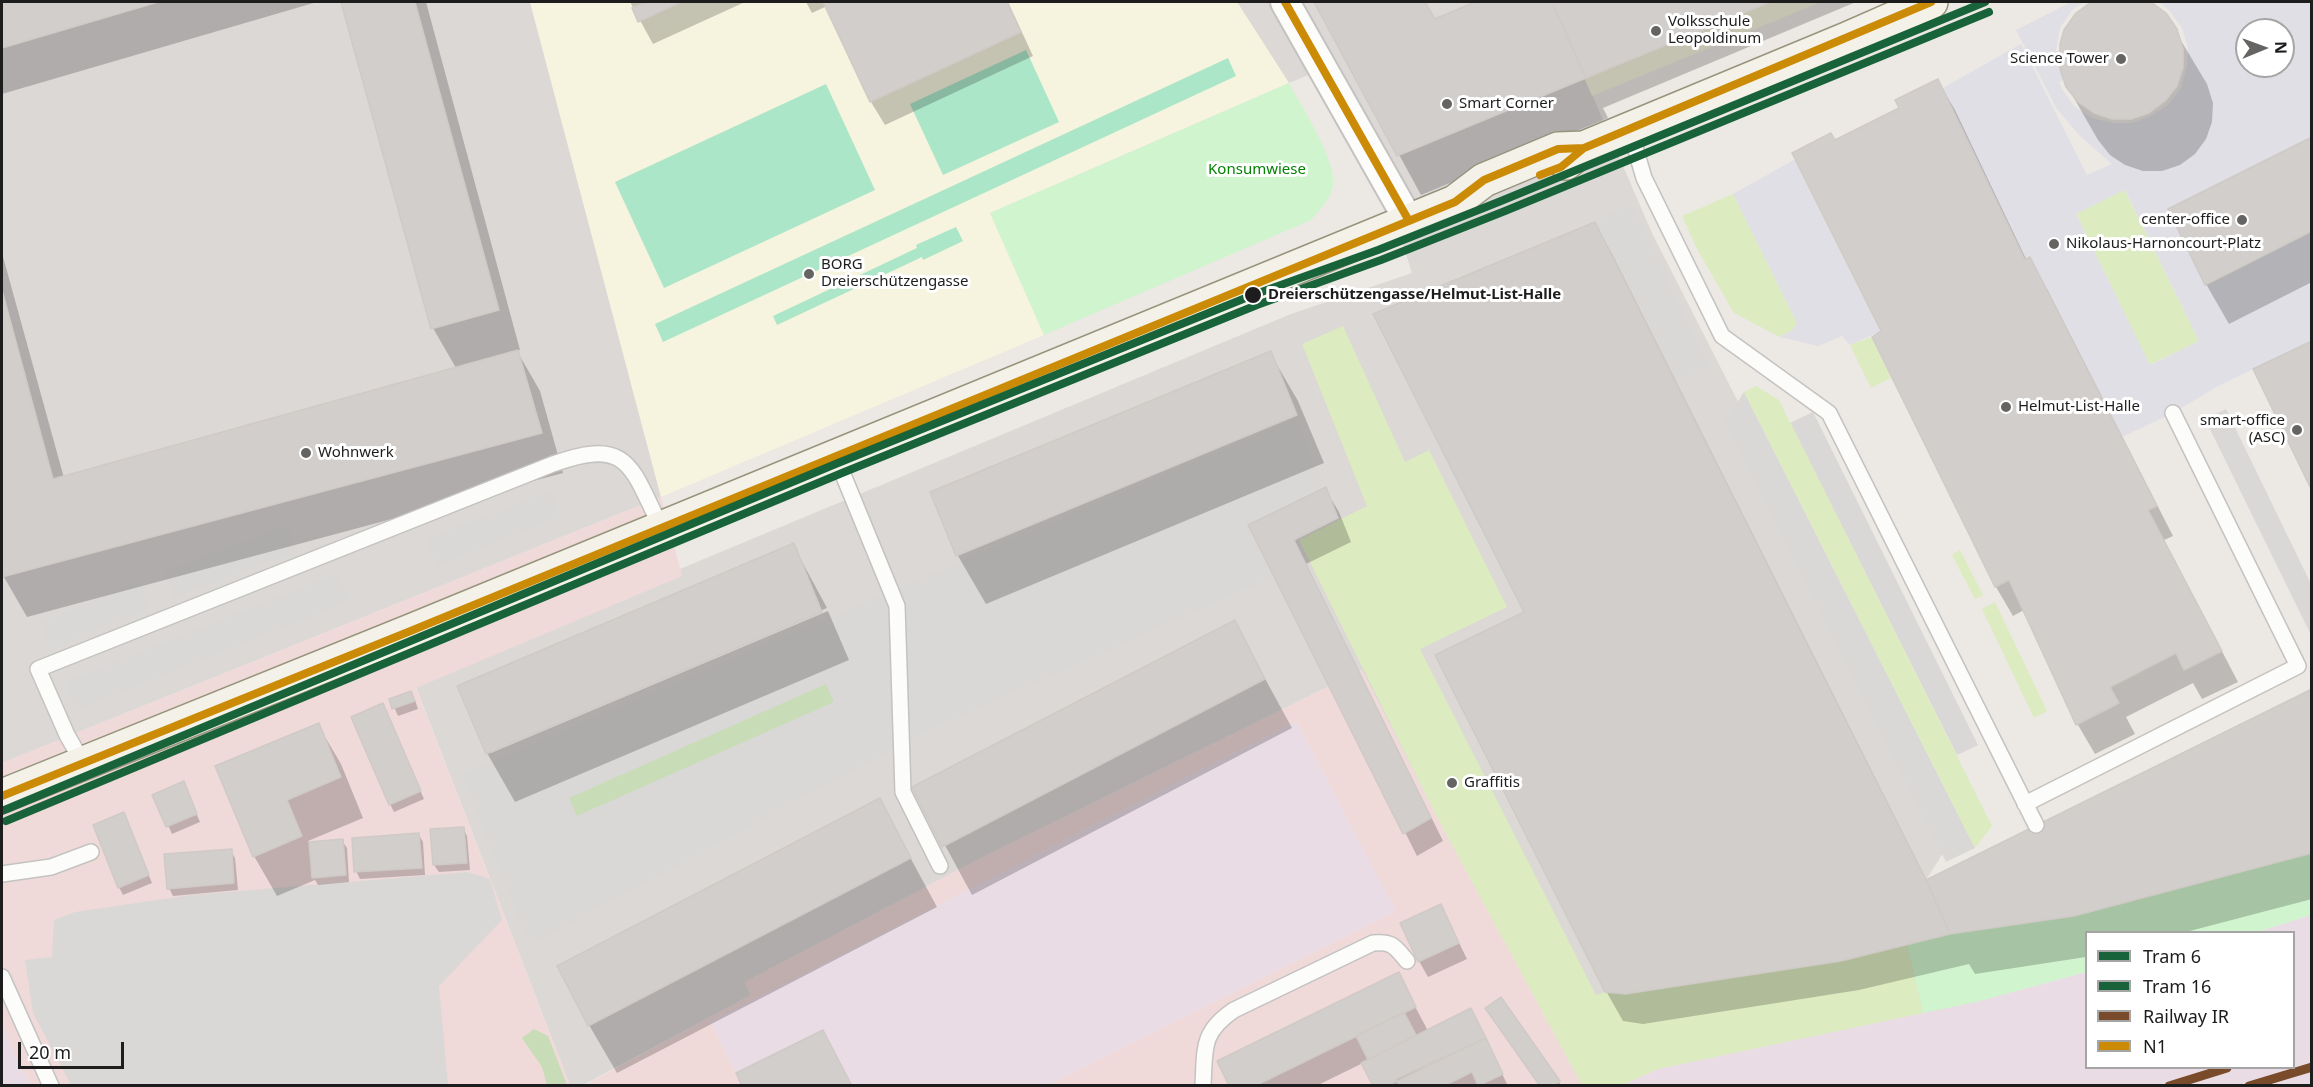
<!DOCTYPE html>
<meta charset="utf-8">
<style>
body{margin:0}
#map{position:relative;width:2313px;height:1087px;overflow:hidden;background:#ece8e4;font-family:"Noto Sans",sans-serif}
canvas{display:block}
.frame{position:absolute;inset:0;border:3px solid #1d1d1d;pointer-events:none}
.legend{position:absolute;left:2085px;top:931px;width:210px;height:138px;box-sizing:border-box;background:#fff;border:2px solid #a5a5a5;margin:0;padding:8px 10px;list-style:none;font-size:18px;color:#1d1d1d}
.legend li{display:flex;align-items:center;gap:12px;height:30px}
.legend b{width:30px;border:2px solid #a5a5a5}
.north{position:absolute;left:2235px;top:18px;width:60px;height:60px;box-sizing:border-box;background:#fff;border:2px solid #a5a5a5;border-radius:50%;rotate:89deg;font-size:16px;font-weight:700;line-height:24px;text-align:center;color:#1d1d1d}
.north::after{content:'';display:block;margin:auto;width:21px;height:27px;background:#656463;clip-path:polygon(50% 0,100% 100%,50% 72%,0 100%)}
.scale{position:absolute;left:18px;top:1042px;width:106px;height:27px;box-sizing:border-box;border:3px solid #1d1d1d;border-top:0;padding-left:8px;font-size:18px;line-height:21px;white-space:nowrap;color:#1d1d1d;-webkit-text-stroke:4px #fff;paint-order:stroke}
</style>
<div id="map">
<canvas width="2313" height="1087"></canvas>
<div class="frame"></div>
<ul class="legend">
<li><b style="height:8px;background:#19633a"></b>Tram 6</li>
<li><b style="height:8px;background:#19633a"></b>Tram 16</li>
<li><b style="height:8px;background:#7a4b2a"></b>Railway IR</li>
<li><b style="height:8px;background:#cb8b06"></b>N1</li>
</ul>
<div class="north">N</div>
<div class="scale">20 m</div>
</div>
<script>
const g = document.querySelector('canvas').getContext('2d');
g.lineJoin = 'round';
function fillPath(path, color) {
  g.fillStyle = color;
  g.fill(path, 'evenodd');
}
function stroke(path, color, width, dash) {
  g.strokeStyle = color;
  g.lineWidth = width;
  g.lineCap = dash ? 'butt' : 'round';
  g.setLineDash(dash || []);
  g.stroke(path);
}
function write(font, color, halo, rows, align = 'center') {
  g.font = font + ' "Noto Sans",sans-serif';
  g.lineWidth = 6;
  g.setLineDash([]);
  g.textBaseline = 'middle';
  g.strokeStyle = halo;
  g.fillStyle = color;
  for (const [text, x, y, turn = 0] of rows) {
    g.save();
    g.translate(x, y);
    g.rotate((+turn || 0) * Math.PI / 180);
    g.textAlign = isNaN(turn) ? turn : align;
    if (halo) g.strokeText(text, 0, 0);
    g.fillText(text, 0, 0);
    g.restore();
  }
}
const residential = new Path2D(`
 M 2,2 L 530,2 L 661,497 L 2,763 Z
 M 1237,2 L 1552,2 L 1652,233 L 1957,831 L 1926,880 L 1950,934 L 2064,977 L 1976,1002 L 1658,1069 L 1622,1085 L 1582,1085 L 1437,817 L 1362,670 L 979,859 L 745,982 L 751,995 L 583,1085 L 570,1085 L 416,687 L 681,576 L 680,569 L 1061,410 L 1291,314 L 1412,273 L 1379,167 L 1323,69 L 1289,83 Z`);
const commercial = new Path2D(`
 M 661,497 L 682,576 L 416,688 L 570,1085 L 31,1085 L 19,1066 L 2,1023 L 2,763 Z
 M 1362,670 L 1437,817 L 1582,1085 L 1048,1085 L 1395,911 L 1296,721 L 711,1022 L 742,1085 L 583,1086 L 751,995 L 745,982 L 979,859 Z`);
const industrial = new Path2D(`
 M 1296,721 L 1396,911 L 1048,1085 L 742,1085 L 710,1022 Z
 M 2311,915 L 2311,1085 L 1622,1086 L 1658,1069 L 1976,1002 L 2086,972 L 2086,1068 L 2294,1068 L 2294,932 L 2257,932 Z
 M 2,1023 L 19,1066 L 31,1085 L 2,1085 Z`);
const education = new Path2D(`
 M 530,2 L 1237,2 L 1289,83 L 990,213 L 1044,335 L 661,497 Z
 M 1552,2 L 1821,2 L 1592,96 Z`);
const religious = new Path2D(`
 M 1631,205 L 1709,365 L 1674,383 L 1595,222 Z
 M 1744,392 L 1975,848 L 1946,862 L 1725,422 Z
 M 2226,409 L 2311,584 L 2311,635 L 2205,419 Z
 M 1813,412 L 1978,745 L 1957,755 L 1790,423 Z
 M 1296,419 L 1323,485 L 1247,523 L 1274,576 L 923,733 L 530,945 L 462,774 Z
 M 550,491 L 560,517 L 437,566 L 426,539 Z
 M 287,525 L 297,551 L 174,598 L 164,572 Z
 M 338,573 L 350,601 L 76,710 L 65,682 Z
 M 139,582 L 150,609 L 52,649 L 41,622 Z
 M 468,872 L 490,879 L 502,920 L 439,986 L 448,1085 L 71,1085 L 33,1013 L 25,960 L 52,957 L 54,920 L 75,912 L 191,895 Z`);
const grass = new Path2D(`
 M 2124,189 L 2199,341 L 2149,365 L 2076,213 Z
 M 1733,194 L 1797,323 L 1792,330 L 1780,337 L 1734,313 L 1698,251 L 1682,216 Z
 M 1343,326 L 1405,462 L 1429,450 L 1507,607 L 1420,649 L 1596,995 L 1605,992 L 1625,994 L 1841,961 L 1907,944 L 1923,1013 L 1658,1069 L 1622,1085 L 1582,1085 L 1437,817 L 1299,540 L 1367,506 L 1302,344 Z
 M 1872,337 L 1891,378 L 1871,388 L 1850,345 Z
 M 1756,386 L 1779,400 L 1992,826 L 1975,848 L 1744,392 Z
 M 1960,550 L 1983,595 L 1975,599 L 1952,555 Z
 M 1995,602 L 2047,711 L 2034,718 L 1982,609 Z`);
const forest = new Path2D(`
 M 826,684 L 834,702 L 577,816 L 569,798 Z
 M 534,1029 L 548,1036 L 567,1085 L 547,1085 L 542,1067 L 522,1038 Z`);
const park = new Path2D(`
 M 1289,83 C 1301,106 1337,161 1333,185 C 1331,199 1320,209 1311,220 L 1044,335 L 990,213 Z
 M 2311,853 L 2311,915 L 2257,932 L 2086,932 L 2086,972 L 1976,1002 L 1923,1013 L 1907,944 L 1950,934 L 2074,916 Z`);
const pitch = new Path2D(`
 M 1026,50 L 1059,122 L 943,175 L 910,104 Z
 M 1228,58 L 1236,76 L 663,342 L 655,324 Z
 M 826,84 L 875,190 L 664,288 L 615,182 Z
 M 956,227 L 963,241 L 923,260 L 922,257 L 777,325 L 773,316 L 917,248 L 916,245 Z`);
const plaza = new Path2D(`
 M 2071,2 L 2084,2 L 2072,10 L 2060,28 L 2056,51 L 2059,51 L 2060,69 L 2063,80 L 2059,82 L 2062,89 L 2074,106 L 2092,118 L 2112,123 L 2132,123 L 2151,116 L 2168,105 L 2181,88 L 2187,67 L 2188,48 L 2182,28 L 2169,10 L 2159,2 L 2311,2 L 2311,137 L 2168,209 L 2205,284 L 2311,231 L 2311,341 L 2218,386 L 2173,413 L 2122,437 L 2030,257 L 2025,260 L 1943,88 L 2021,44 L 2087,175 L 2112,164 L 2080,136 L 2057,109 L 2016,30 ZM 2247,30 L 2283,30 L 2283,66 L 2247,66 ZM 2125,190 L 2199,341 L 2150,365 L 2076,214 Z
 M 1796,159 L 1881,331 L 1850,345 L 1842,336 L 1818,346 L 1780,337 L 1792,330 L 1797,323 L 1733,194 Z`);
const shadow = new Path2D(`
 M 2,2 L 317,2 L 2,94 Z
 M 343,2 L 426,2 L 520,350 L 517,351 L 540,391 L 563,473 L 27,617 L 4,577 L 2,568 L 2,253 L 64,478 L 456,368 L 433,328 Z
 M 630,2 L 745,2 L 653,44 Z
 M 806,2 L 1008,2 L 1033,56 L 885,125 L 871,102 L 827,6 L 812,13 Z
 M 1316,2 L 1423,2 L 1434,21 L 1479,2 L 1856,2 L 1603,108 L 1608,118 L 1421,195 Z
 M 2092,2 L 2149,2 L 2165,14 L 2207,84 L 2213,103 L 2212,122 L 2206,139 L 2195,154 L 2180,165 L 2162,171 L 2143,171 L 2125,165 L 2110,155 L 2098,140 L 2067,86 Z
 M 1938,81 L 1955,110 L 2027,261 L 2030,259 L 2047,289 L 2173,536 L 2164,540 L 2238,682 L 2202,699 L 2193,683 L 2126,717 L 2135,734 L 2095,754 L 2078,725 L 2024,610 L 2013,616 L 1996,587 L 1874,337 L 1883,331 L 1834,142 L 1901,109 Z
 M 2312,138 L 2312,282 L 2229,324 L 2206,284 Z
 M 1595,224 L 1612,254 L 1927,881 L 2312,691 L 2312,899 L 2186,932 L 2086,932 L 2086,957 L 1975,974 L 1969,964 L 1859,990 L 1643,1024 L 1623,1021 L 1606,991 L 1526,613 Z
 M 1270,353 L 1298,401 L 1324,463 L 986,604 L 958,556 L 932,493 Z
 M 1325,489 L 1339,512 L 1351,542 L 1306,564 L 1443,841 L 1417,856 L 1251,526 Z
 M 793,545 L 827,608 L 491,750 L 491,753 L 828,611 L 849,660 L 515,802 L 487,753 L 459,687 Z
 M 1234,622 L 1292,728 L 972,895 L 914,788 Z
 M 391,700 L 415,700 L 418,709 L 398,716 Z
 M 386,712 L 424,799 L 394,812 L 390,804 Z
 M 318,725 L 341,764 L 363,818 L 308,841 L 309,843 L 342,841 L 347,848 L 349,882 L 318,885 L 315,880 L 277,896 L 254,856 Z
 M 187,791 L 200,822 L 172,834 L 154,795 Z
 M 879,800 L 937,907 L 617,1073 L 589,1025 Z
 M 124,814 L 152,883 L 123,895 L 119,887 Z
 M 463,828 L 467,836 L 470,870 L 439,872 L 434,865 Z
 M 419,835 L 423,842 L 425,875 L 360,879 L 356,871 Z
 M 231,851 L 235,858 L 238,890 L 173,896 L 169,888 Z
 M 1441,906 L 1467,959 L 1428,977 L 1419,961 Z
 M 1398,974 L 1428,1031 L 1479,1026 L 1508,1086 L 1374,1086 L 1363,1063 L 1316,1086 L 1231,1086 Z
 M 1487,1009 L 1559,1082 L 1561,1086 L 1540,1086 Z`);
const building = new Path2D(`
 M 2,2 L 158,2 L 2,48 Z
 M 341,2 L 415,2 L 499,310 L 431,329 Z
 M 647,2 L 681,2 L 638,22 L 632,8 Z
 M 823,2 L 1007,2 L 1021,32 L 870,102 Z
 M 1314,2 L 1425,2 L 1435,19 L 1475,2 L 1552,2 L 1586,78 L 1397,156 Z
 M 1552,2 L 1770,2 L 1586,78 Z
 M 2091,2 L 2151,2 L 2166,13 L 2177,29 L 2183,49 L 2183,68 L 2177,86 L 2165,101 L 2149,113 L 2131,119 L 2112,119 L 2094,113 L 2078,102 L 2066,87 L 2060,69 L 2060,44 L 2064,30 L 2076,13 Z
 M 1938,79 L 2025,260 L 2030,257 L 2157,506 L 2148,510 L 2222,651 L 2184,670 L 2176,653 L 2110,687 L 2119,703 L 2076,725 L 2009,580 L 1995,587 L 1872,337 L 1881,331 L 1792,153 L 1831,133 L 1835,140 L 1899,108 L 1895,100 Z
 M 2312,137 L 2312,231 L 2205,285 L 2168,209 Z
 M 1595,222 L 1926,880 L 1950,934 L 1841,961 L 1625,994 L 1605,992 L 1435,655 L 1524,612 L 1373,314 Z
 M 2,290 L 53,479 L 518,350 L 542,433 L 2,577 Z
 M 2312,341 L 2312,491 L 2253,369 Z
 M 1271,351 L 1297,415 L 956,556 L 930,492 Z
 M 1326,487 L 1338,518 L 1294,540 L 1431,818 L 1403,834 L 1248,525 Z
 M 794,543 L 822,612 L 486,754 L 457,686 Z
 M 1235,620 L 1265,679 L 942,847 L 912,787 Z
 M 2312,689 L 2312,853 L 2074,916 L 1950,934 L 1926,880 Z
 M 411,691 L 415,701 L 392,709 L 389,699 Z
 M 383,703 L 421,791 L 389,805 L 351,717 Z
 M 319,723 L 341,777 L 287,800 L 302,836 L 253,857 L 215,766 Z
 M 184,781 L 197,814 L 166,827 L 152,795 Z
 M 880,798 L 911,858 L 588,1026 L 557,966 Z
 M 124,812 L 149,875 L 118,888 L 93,825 Z
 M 464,827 L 467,863 L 433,865 L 430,829 Z
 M 419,833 L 422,868 L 354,872 L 352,838 Z
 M 343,839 L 346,875 L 312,878 L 309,842 Z
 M 232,849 L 234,883 L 167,889 L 164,854 Z
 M 1441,904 L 1459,943 L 1418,962 L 1400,923 Z
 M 1399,972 L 1416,1007 L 1255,1086 L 1229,1086 L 1217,1061 Z
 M 1501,997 L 1560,1081 L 1554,1086 L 1540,1086 L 1485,1008 Z
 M 1471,1008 L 1486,1038 L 1387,1086 L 1373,1086 L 1361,1063 Z
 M 1404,1012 L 1416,1035 L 1368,1060 L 1356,1036 Z
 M 823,1030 L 852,1086 L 742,1086 L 736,1073 Z
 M 1486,1038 L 1503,1074 L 1478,1086 L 1472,1072 L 1444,1086 L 1399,1086 L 1396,1079 Z`);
const lane = new Path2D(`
 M 1627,129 L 1635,147 L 1644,178 L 1722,336 L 1829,413 L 2036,825
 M 835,455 L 897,606 L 903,792 L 940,866
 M 83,763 L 67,735 L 38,669 L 553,464 C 630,436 631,468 661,527
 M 2025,804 L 2298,666 L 2173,413
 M 2,874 L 51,867 L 91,852
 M 2,977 L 51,1086
 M 1203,1086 C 1205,1049 1201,1032 1234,1010 L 1373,943 C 1393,941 1395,947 1407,961`);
const street = new Path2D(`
 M 1285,2 L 1409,221`);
const secondary = new Path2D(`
 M 1566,163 L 1584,148 L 1847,39 L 1931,2
 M 2,796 L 413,630 L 1455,202 L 1484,180 L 1558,149 L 1584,148`);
const bus1 = new Path2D(`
 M 1285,2 L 1409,221
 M 1540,175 L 1561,167 L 1584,148 L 1931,2
 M 2,796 L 413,630 L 1455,202 L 1484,180 L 1558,149 L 1584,148`);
const rail1 = new Path2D(`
 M 2169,1086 L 2227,1068
 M 2249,1086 L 2312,1067`);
const tram1 = new Path2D(`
 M 2,811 L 838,463 L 1253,295 L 1378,250 L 1501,201 L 1985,2`);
const tram2 = new Path2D(`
 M 6,821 L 842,473 L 1257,305 L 1381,260 L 1505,211 L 1989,12`);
const markers = [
 [1656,31,6,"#656463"],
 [2121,59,6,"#656463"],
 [1447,104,6,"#656463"],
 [2242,220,6,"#656463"],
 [2054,244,6,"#656463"],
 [809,274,6,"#656463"],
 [1253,295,9,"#1d1d1d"],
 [2006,407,6,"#656463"],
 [2297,430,6,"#656463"],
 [306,453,6,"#656463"],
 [1452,783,6,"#656463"]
];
const poiNames = [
 ["Volksschule",1668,22],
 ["Leopoldinum",1668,39],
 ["Science Tower",2109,59,"right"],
 ["Smart Corner",1459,104],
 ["center-office",2230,220,"right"],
 ["Nikolaus-Harnoncourt-Platz",2066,244],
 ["BORG",821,265],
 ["Dreierschützengasse",821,282],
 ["Helmut-List-Halle",2018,407],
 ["smart-office",2285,421,"right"],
 ["(ASC)",2285,438,"right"],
 ["Wohnwerk",318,453],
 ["Graffitis",1464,783]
];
const parkNames = [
 ["Konsumwiese",1257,170]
];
const stopNames = [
 ["Dreierschützengasse/Helmut-List-Halle",1268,295]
];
fillPath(residential, '#dbd8d6');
fillPath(commercial, '#efdad9');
fillPath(industrial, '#eadce5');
fillPath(education, '#f6f3de');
fillPath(religious, '#dad8d6');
fillPath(grass, '#dcebc0');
fillPath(forest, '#c8dcb7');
fillPath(park, '#d0f4cd');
fillPath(pitch, '#ace6c8');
fillPath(plaza, '#dfdfe5');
fillPath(shadow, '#0003');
fillPath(building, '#d2cecb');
stroke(building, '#cfcac6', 1.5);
stroke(lane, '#c4c3c1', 18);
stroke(street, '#c4c3c1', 32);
stroke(secondary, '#96947c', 36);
stroke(lane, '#fcfcfb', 15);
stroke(street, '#fcfcfb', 28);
stroke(secondary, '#f4f2e8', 33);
stroke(bus1, '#cb8b06', 8);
stroke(rail1, '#7a4b2a', 9);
stroke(tram1, '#19633a', 8);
stroke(tram2, '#19633a', 8);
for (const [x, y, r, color] of markers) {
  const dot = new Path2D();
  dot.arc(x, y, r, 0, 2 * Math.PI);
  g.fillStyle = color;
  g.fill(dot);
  stroke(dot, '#fff', 2);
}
write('15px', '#1d1d1d', '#fff', poiNames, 'left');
write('15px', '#038203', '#fff', parkNames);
write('bold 15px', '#1d1d1d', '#fff', stopNames, 'left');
</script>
